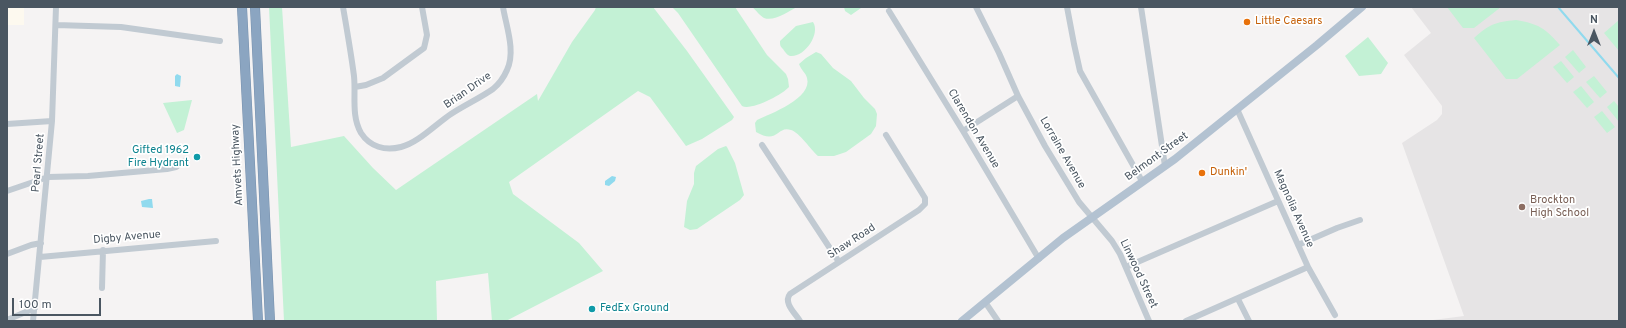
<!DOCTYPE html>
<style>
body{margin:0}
#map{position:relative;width:1626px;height:328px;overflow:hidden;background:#f5f3f3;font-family:Overpass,sans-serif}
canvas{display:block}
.frame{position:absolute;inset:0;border:8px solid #4a5661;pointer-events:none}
.north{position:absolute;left:1574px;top:12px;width:40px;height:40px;-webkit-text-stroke:3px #fff;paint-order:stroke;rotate:0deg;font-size:11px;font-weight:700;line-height:16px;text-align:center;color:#4a5661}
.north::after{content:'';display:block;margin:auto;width:14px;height:18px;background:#4a5661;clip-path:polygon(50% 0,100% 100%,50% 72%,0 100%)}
.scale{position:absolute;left:12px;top:298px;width:89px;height:18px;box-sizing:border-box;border:2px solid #4a5661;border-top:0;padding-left:5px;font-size:12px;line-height:14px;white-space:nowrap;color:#4a5661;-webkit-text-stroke:3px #fff;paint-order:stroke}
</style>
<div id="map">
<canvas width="1626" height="328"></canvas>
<div class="frame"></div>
<div class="north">N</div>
<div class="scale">100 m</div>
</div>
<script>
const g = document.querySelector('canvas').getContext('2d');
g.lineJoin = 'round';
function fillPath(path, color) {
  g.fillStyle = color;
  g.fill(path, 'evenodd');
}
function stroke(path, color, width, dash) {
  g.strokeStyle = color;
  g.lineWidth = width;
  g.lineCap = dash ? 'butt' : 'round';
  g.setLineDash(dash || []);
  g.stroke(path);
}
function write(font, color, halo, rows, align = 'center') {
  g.font = font + ' Overpass,sans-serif';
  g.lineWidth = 3.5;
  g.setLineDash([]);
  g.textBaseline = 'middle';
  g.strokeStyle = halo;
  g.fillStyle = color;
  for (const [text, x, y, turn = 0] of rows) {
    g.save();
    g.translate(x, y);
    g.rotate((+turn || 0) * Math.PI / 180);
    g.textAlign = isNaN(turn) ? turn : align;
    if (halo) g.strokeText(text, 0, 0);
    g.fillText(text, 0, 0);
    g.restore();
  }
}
const commercial = new Path2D(`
 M 7,7 L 24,7 L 24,25 L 7,25 Z`);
const education = new Path2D(`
 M 1411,7 L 1619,7 L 1619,321 L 1434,321 L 1433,320 L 1464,316 L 1402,143 L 1437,120 L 1442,114 L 1442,106 L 1404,55 L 1431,33 Z`);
const green = new Path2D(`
 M 269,7 L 282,7 L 291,147 L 344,136 L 373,168 L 396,190 L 537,94 L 538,101 L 572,42 L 595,10 L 596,7 L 653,7 L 687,51 L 734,117 L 732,120 L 702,139 L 686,146 L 650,97 L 638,91 L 509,182 L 513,194 L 579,243 L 603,271 L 506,321 L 492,321 L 488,273 L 436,281 L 437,321 L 284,321 Z
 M 672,7 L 735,7 L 767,55 L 786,74 L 788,79 L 789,87 C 782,95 751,111 742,106 L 678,13 Z
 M 752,7 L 797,7 C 789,11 774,22 764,18 C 760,16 756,10 752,7 Z
 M 844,7 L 865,7 L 861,8 L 851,15 L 845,11 Z
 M 1447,7 L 1501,7 L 1474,28 L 1463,28 Z
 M 1516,20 C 1539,24 1545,28 1560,45 L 1517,79 L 1506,79 L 1474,38 C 1490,24 1495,22 1516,20 Z
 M 1619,20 L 1619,51 L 1604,33 Z
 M 813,22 C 821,34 804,58 790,56 C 787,55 785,52 783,49 C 780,46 780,45 780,41 L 796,26 Z
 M 1368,37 L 1388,63 L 1381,74 L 1359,76 L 1345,56 Z
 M 1573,50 L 1586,67 L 1579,73 L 1565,57 Z
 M 816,52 L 821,54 L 833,68 L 851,81 L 864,98 L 875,109 L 877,114 L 876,126 L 871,134 L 846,152 L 834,156 L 818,156 C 811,150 799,132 791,130 C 777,125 778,145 756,132 L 755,123 L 757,120 C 770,114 813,98 807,78 C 806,73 801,70 799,64 L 806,58 Z
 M 1561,61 L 1574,77 L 1567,83 L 1553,67 Z
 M 1594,76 L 1607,92 L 1600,98 L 1586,82 Z
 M 1581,86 L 1594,102 L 1587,108 L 1573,92 Z
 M 192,100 L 184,130 L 177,133 L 163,103 Z
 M 1614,101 L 1619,107 L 1619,122 L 1607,107 Z
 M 1602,111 L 1615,127 L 1607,133 L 1594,117 Z
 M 726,146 L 727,147 L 735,163 L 744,195 L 740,200 L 697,229 L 690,230 L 684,227 L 687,201 L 694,184 L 694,173 L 696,166 L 718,149 Z`);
const water = new Path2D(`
 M 177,74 L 181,76 L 180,87 L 175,86 L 175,76 Z
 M 612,176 L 616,177 L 615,181 L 609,186 L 605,185 L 605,181 Z
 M 149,199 L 152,199 L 153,208 L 142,207 L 141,201 Z`);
const stream = new Path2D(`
 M 1558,7 L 1619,78`);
const minor = new Path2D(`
 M 343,7 C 347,30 351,53 354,76 C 356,95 351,116 361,133 C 370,147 385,151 401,147 C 418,143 436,124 451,114 C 465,105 480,98 493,89 C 499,84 504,77 507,70 C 516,51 506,26 503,7
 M 976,7 L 999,53 L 1018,96 L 1045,146 L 1079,202 L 1112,241 L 1120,254 L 1149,321
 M 1067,7 L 1074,44 L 1080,71 L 1142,181
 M 1141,7 L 1165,166
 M 889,11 L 963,131 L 1039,259
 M 56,25 L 121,27 L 220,41
 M 355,87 L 366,85 L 383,78 L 424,48 L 427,35 L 422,7
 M 1237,109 L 1308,267 L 1335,315
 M 7,124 L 52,121
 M 963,131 L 1018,96
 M 762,145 L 839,262
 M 7,191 L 48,177 L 88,176 L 167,169 L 176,167 L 184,161
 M 1298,245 L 1337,228 L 1360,220
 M 7,254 L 31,245 L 41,243
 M 40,257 L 216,241
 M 1126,267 L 1278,201
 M 102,288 L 103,250
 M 1238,299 L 1249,321
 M 985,302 L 998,321
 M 7,320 L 35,308
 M 33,321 L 52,121 L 56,7
 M 800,321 C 795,313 783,303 790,294 L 919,210 L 925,204 L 925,198 L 886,135
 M 1186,321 L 1308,267`);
const major = new Path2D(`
 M 962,321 L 1063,238 L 1175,159 L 1317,45 L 1362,7`);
const highway = new Path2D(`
 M 242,7 L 258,321
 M 255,7 L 270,321`);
const markers = [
 [1247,22,4,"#e8710a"],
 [197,157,4,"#0f9aa8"],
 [1202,173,4,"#e8710a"],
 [1522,207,4,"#8d6e63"],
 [592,309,4,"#0f9aa8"]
];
const foodNames = [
 ["Little Caesars",1255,22],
 ["Dunkin'",1210,173]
];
const streetNames = [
 ["Brian Drive",468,91,-35],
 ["Clarendon Avenue",973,129,59],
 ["Lorraine Avenue",1062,153,60],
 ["Belmont Street",1157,157,-36],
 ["Pearl Street",39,163,-85],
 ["Amvets Highway",238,165,-93],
 ["Magnolia Avenue",1293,209,66],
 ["Digby Avenue",127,238,-5],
 ["Shaw Road",852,242,-33],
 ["Linwood Street",1138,274,65]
];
const cultureNames = [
 ["Gifted 1962",189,151],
 ["Fire Hydrant",189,164],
 ["FedEx Ground",600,309,"left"]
];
const educationNames = [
 ["Brockton",1530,201],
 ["High School",1530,214]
];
fillPath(commercial, '#fdf9ef');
fillPath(education, '#e6e4e5');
fillPath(green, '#c3f1d5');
fillPath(water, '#90daee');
stroke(stream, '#90daee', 2);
stroke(highway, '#7690ad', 10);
stroke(minor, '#c1cad2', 6);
stroke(major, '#b3c2d1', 8);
stroke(highway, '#8ba5c1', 9);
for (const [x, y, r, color] of markers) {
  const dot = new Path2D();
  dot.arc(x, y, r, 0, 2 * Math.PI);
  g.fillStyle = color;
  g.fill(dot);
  stroke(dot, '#fff', 1.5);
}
write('11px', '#c56008', '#fff', foodNames, 'left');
write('11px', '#4a5661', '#fff', streetNames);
write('11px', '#0d838f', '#fff', cultureNames, 'right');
write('11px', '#785e54', '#fff', educationNames, 'left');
</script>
